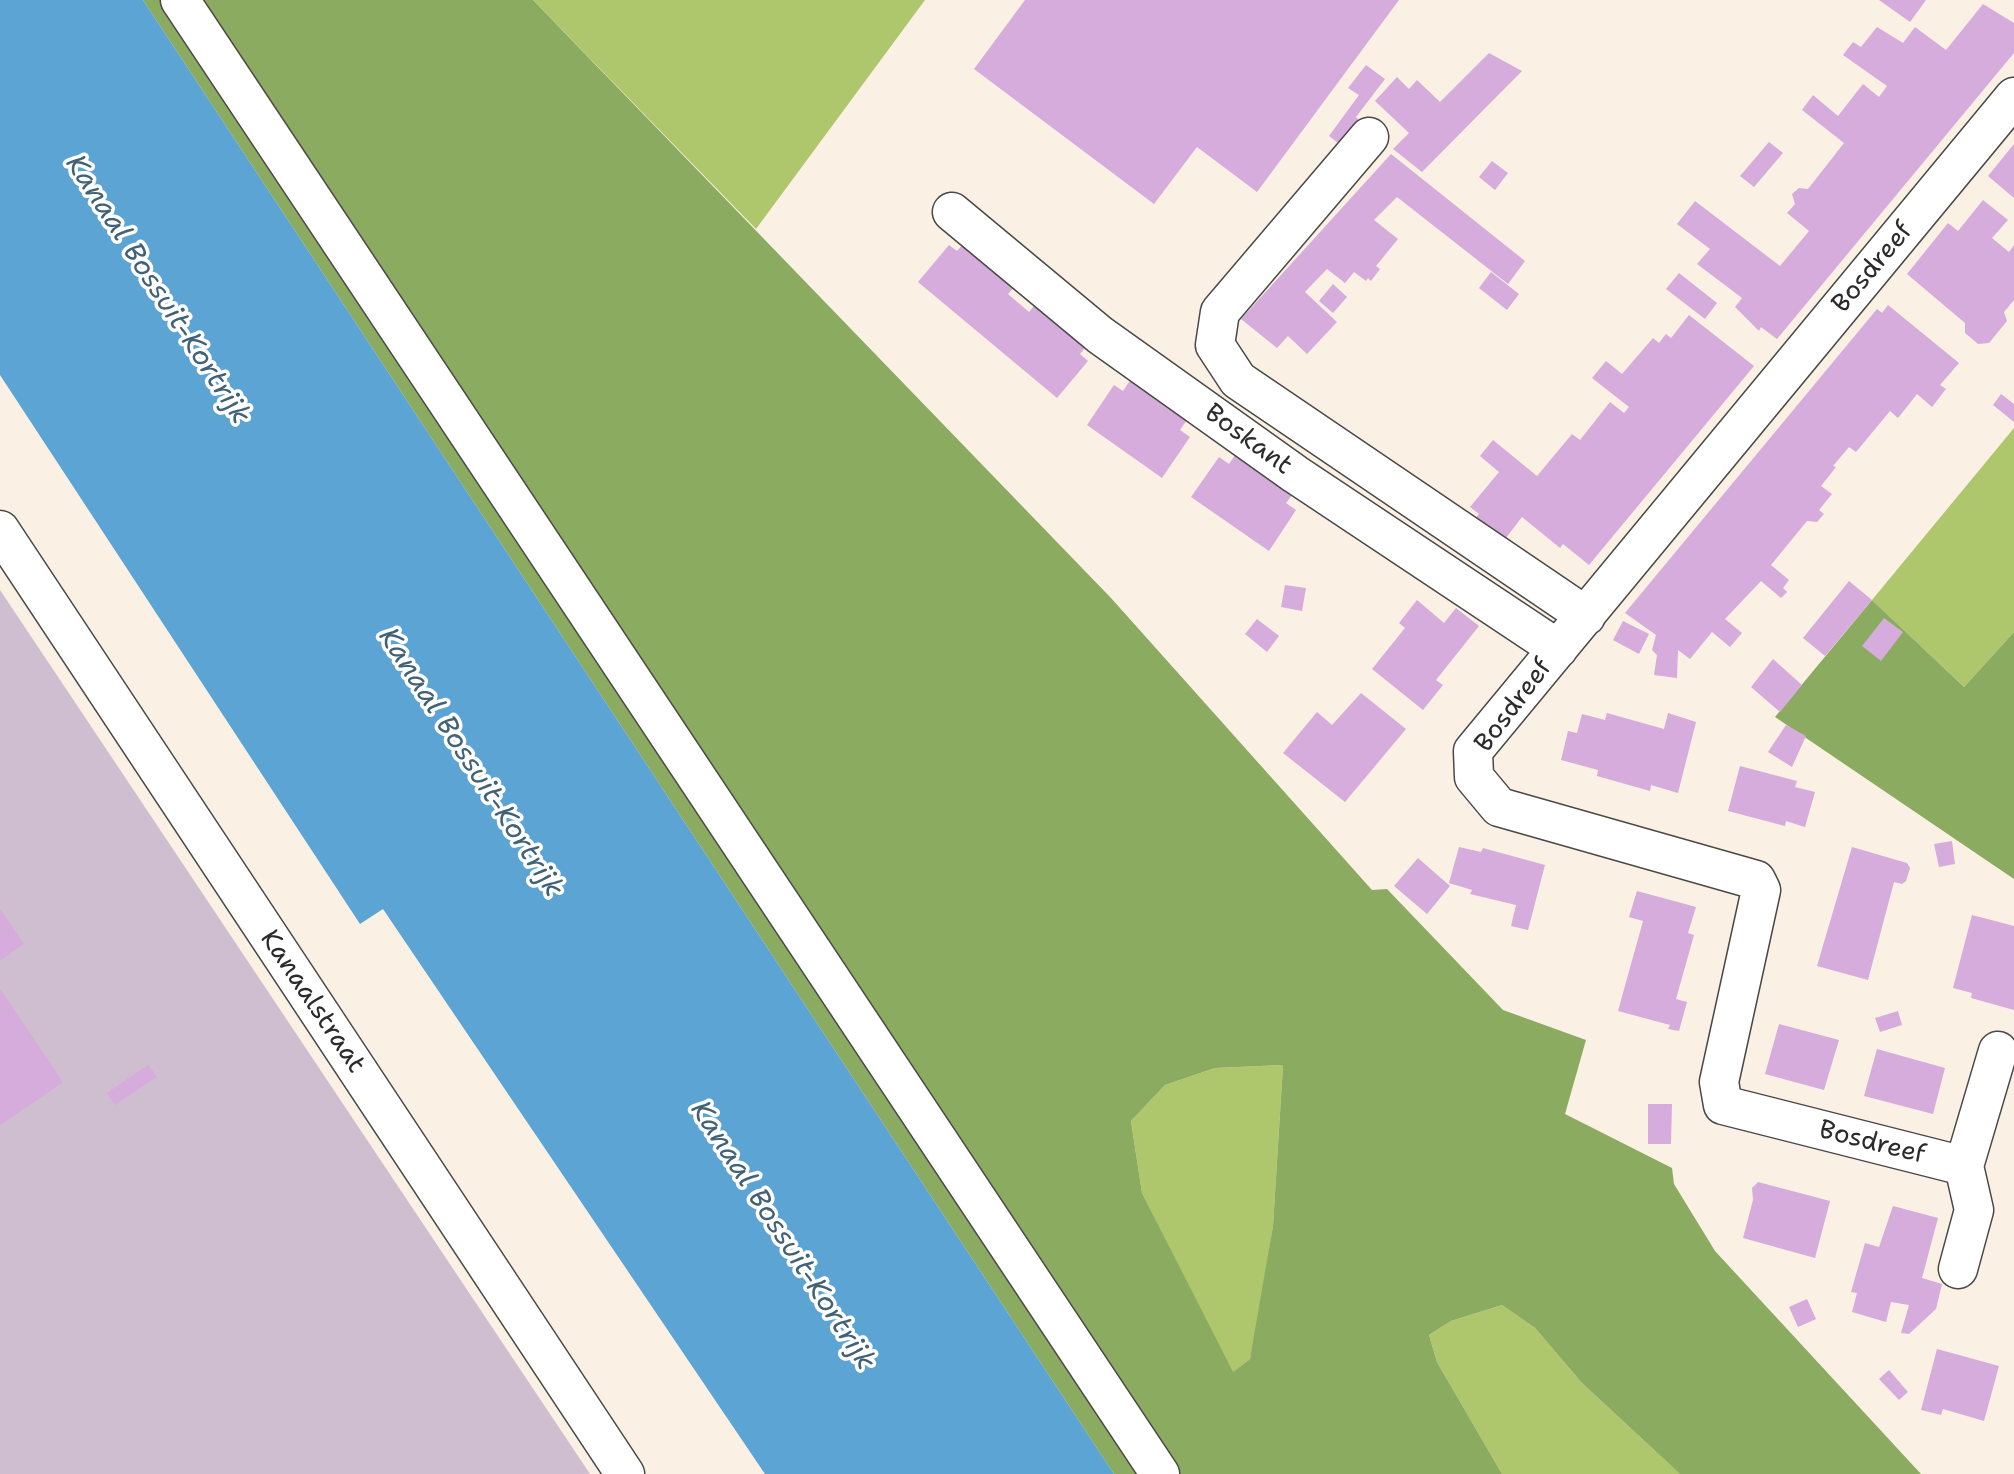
<!DOCTYPE html>
<style>
body{margin:0}
canvas{display:block;background:#faf0e4}
</style>
<canvas width="2014" height="1474"></canvas>
<script>
const g = document.querySelector('canvas').getContext('2d');
g.lineJoin = 'round';
function fillPath(path, color) {
  g.fillStyle = color;
  g.fill(path, 'evenodd');
}
function stroke(path, color, width, dash) {
  g.strokeStyle = color;
  g.lineWidth = width;
  g.lineCap = dash ? 'butt' : 'round';
  g.setLineDash(dash || []);
  g.stroke(path);
}
function write(font, color, halo, rows, align = 'center') {
  g.font = font + ' "Shantell Sans",sans-serif';
  g.lineWidth = 7;
  g.setLineDash([]);
  g.textBaseline = 'middle';
  g.strokeStyle = halo;
  g.fillStyle = color;
  for (const [text, x, y, turn = 0] of rows) {
    g.save();
    g.translate(x, y);
    g.rotate((+turn || 0) * Math.PI / 180);
    g.textAlign = isNaN(turn) ? turn : align;
    if (halo) g.strokeText(text, 0, 0);
    g.fillText(text, 0, 0);
    g.restore();
  }
}
const industrial = new Path2D(`
 M 0,590 L 590,1474 L 0,1474 Z`);
const green = new Path2D(`
 M 533,0 L 925,0 L 756,229 Z
 M 2014,428 L 2014,632 L 1964,687 L 1872,600 Z
 M 1283,1065 L 1273,1226 L 1258,1322 L 1250,1359 L 1232,1373 L 1142,1193 L 1131,1121 L 1165,1085 L 1215,1068 Z
 M 1502,1305 L 1535,1328 L 1582,1383 L 1680,1474 L 1502,1474 L 1437,1362 L 1429,1335 L 1451,1321 Z`);
const forest = new Path2D(`
 M 143,0 L 533,0 L 1111,598 L 1372,890 L 1387,889 L 1503,1010 L 1586,1040 L 1565,1114 L 1672,1168 L 1674,1184 L 1715,1251 L 1921,1474 L 1680,1474 L 1582,1383 L 1535,1328 L 1502,1305 L 1451,1321 L 1429,1335 L 1437,1362 L 1502,1474 L 1114,1474 ZM 1283,1065 L 1273,1226 L 1250,1359 L 1233,1372 L 1142,1193 L 1131,1121 L 1165,1085 L 1215,1068 Z
 M 1872,600 L 1964,687 L 2014,632 L 2014,879 L 1775,717 Z`);
const water = new Path2D(`
 M 0,0 L 143,0 L 1114,1474 L 765,1474 L 383,909 L 360,924 L 0,375 Z`);
const building = new Path2D(`
 M 1025,0 L 1399,0 L 1257,192 L 1197,147 L 1154,204 L 974,69 Z
 M 1879,0 L 1926,0 L 1910,22 Z
 M 1983,4 L 2014,23 L 2014,53 L 1777,339 L 1761,327 L 1759,331 L 1735,307 L 1742,298 L 1697,264 L 1710,249 L 1677,224 L 1695,201 L 1780,266 L 1809,231 L 1787,213 L 1795,204 L 1792,194 L 1799,188 L 1808,189 L 1844,143 L 1802,110 L 1813,95 L 1838,116 L 1863,84 L 1879,97 L 1887,86 L 1843,55 L 1853,42 L 1861,47 L 1877,27 L 1903,43 L 1915,27 L 1946,50 Z
 M 1489,53 L 1522,71 L 1422,172 L 1393,149 L 1409,133 L 1375,101 L 1397,77 L 1409,89 L 1417,80 L 1440,102 Z
 M 1366,65 L 1385,79 L 1356,117 L 1361,122 L 1342,146 L 1329,136 L 1359,95 L 1348,88 Z
 M 1769,142 L 1783,153 L 1754,187 L 1740,176 Z
 M 2014,144 L 2014,198 L 1988,176 Z
 M 1391,154 L 1525,261 L 1508,284 L 1397,197 L 1374,220 L 1398,239 L 1376,266 L 1380,269 L 1371,281 L 1368,278 L 1366,281 L 1354,272 L 1345,283 L 1327,269 L 1305,292 L 1337,322 L 1307,354 L 1288,336 L 1277,348 L 1241,319 Z
 M 1492,161 L 1508,173 L 1495,190 L 1479,177 Z
 M 1983,200 L 2008,220 L 1992,238 L 2009,252 L 2014,245 L 2014,300 L 2004,312 L 2007,321 L 1989,343 L 1978,344 L 1965,333 L 1965,323 L 1907,274 L 1948,223 L 1958,231 Z
 M 967,240 L 1018,283 L 1008,294 L 1029,312 L 1039,300 L 1090,342 L 1080,354 L 1088,361 L 1057,398 L 918,282 L 949,245 L 957,251 Z
 M 1491,272 L 1519,294 L 1507,310 L 1479,288 Z
 M 1679,273 L 1717,303 L 1705,319 L 1666,289 Z
 M 1333,284 L 1347,297 L 1333,313 L 1319,301 Z
 M 1888,305 L 1959,363 L 1940,385 L 1946,389 L 1932,407 L 1917,394 L 1898,418 L 1890,411 L 1856,452 L 1849,447 L 1833,466 L 1836,467 L 1821,486 L 1832,494 L 1819,510 L 1824,514 L 1817,522 L 1807,521 L 1771,565 L 1789,580 L 1783,588 L 1787,592 L 1781,598 L 1761,581 L 1725,619 L 1742,633 L 1730,647 L 1712,632 L 1690,659 L 1678,650 L 1677,678 L 1654,675 L 1657,655 L 1652,650 L 1656,635 L 1625,613 L 1877,309 L 1882,313 Z
 M 1689,315 L 1754,366 L 1589,565 L 1563,544 L 1560,548 L 1522,517 L 1496,551 L 1466,530 L 1479,514 L 1470,507 L 1499,472 L 1480,456 L 1493,440 L 1537,476 L 1572,434 L 1580,440 L 1610,402 L 1624,413 L 1629,407 L 1592,378 L 1606,361 L 1622,374 L 1653,338 L 1659,343 L 1666,334 L 1671,338 Z
 M 1131,379 L 1189,417 L 1180,430 L 1190,437 L 1162,478 L 1087,425 L 1114,385 L 1123,391 Z
 M 2001,394 L 2014,404 L 2014,422 L 1993,405 Z
 M 1238,451 L 1295,491 L 1286,503 L 1296,510 L 1269,551 L 1191,497 L 1219,457 L 1229,464 Z
 M 1849,581 L 1872,600 L 1825,656 L 1803,638 Z
 M 1285,585 L 1306,588 L 1302,611 L 1281,607 Z
 M 1417,600 L 1444,623 L 1456,608 L 1479,626 L 1436,680 L 1443,685 L 1423,710 L 1372,669 L 1405,628 L 1399,623 Z
 M 1884,618 L 1903,632 L 1881,661 L 1862,646 Z
 M 1257,619 L 1279,636 L 1267,652 L 1245,634 Z
 M 1623,621 L 1649,634 L 1639,654 L 1613,640 Z
 M 1773,659 L 1802,685 L 1780,712 L 1751,687 Z
 M 1361,693 L 1406,729 L 1345,802 L 1283,753 L 1317,712 L 1332,725 Z
 M 1607,713 L 1664,729 L 1668,713 L 1696,722 L 1678,793 L 1651,785 L 1650,791 L 1597,776 L 1598,770 L 1561,760 L 1568,731 L 1577,733 L 1582,714 L 1605,720 Z
 M 1786,725 L 1806,736 L 1792,767 L 1768,752 Z
 M 1740,766 L 1797,781 L 1795,787 L 1815,792 L 1805,827 L 1786,821 L 1785,826 L 1728,811 Z
 M 1952,841 L 1955,864 L 1939,867 L 1934,844 Z
 M 1459,847 L 1481,852 L 1483,848 L 1545,865 L 1528,930 L 1511,926 L 1516,905 L 1470,894 L 1472,890 L 1449,883 Z
 M 1852,847 L 1907,863 L 1910,868 L 1906,881 L 1902,884 L 1894,882 L 1868,980 L 1817,966 Z
 M 1418,858 L 1450,886 L 1427,914 L 1394,886 Z
 M 1637,891 L 1696,907 L 1688,933 L 1694,935 L 1676,999 L 1687,1002 L 1679,1031 L 1668,1029 L 1670,1025 L 1618,1011 L 1643,921 L 1629,917 Z
 M 0,909 L 24,944 L 0,961 Z
 M 1972,915 L 2014,926 L 2014,1010 L 1971,998 L 1972,993 L 1953,988 Z
 M 0,989 L 63,1082 L 0,1125 Z
 M 1898,1011 L 1902,1025 L 1880,1032 L 1875,1018 Z
 M 1779,1024 L 1839,1040 L 1824,1090 L 1765,1074 Z
 M 1877,1049 L 1945,1068 L 1933,1114 L 1864,1096 Z
 M 148,1065 L 157,1077 L 115,1105 L 107,1093 Z
 M 1648,1104 L 1672,1104 L 1671,1144 L 1648,1144 Z
 M 1758,1182 L 1830,1201 L 1815,1258 L 1743,1238 L 1753,1200 L 1752,1188 Z
 M 1893,1206 L 1938,1218 L 1922,1278 L 1942,1284 L 1936,1309 L 1909,1334 L 1901,1333 L 1909,1305 L 1891,1302 L 1886,1322 L 1852,1312 L 1857,1293 L 1851,1292 L 1865,1243 L 1879,1247 Z
 M 1807,1299 L 1816,1319 L 1798,1327 L 1789,1307 Z
 M 1937,1349 L 1999,1366 L 1984,1421 L 1943,1409 L 1941,1415 L 1921,1410 Z
 M 1889,1370 L 1908,1392 L 1899,1400 L 1879,1379 Z`);
const minor = new Path2D(`
 M 180,0 L 1160,1474
 M 1369,137 L 1220,312 L 1215,345 L 1238,380 L 1586,616
 M 952,212 L 1100,335 L 1295,474 L 1558,649
 M 0,530 L 625,1474
 M 1964,1166 L 1723,1105 L 1719,1082 L 1761,890 L 1756,880 L 1499,807 L 1474,777 L 1473,751 L 2014,97
 M 1958,1269 L 1974,1210 L 1964,1166 L 1998,1051`);
const streetNames = [
 ["Bosdreef",1873,268,-50],
 ["Boskant",1248,440,36],
 ["Bosdreef",1514,706,-53],
 ["Kanaalstraat",312,1002,56],
 ["Bosdreef",1872,1143,14]
];
const waterNames = [
 ["Kanaal Bossuit-Kortrijk",157,290,57],
 ["Kanaal Bossuit-Kortrijk",470,763,57],
 ["Kanaal Bossuit-Kortrijk",782,1236,57]
];
fillPath(industrial, '#cfbdd0');
fillPath(green, '#aec66c');
fillPath(forest, '#8aab60');
fillPath(water, '#5ca4d3');
fillPath(building, '#d5acdb');
stroke(minor, '#4a4947', 41);
stroke(minor, '#fff', 38);
write('26px', '#2b2b2b', '#fff', streetNames);
write('italic 28px', '#416177', '#fff', waterNames);
</script>
